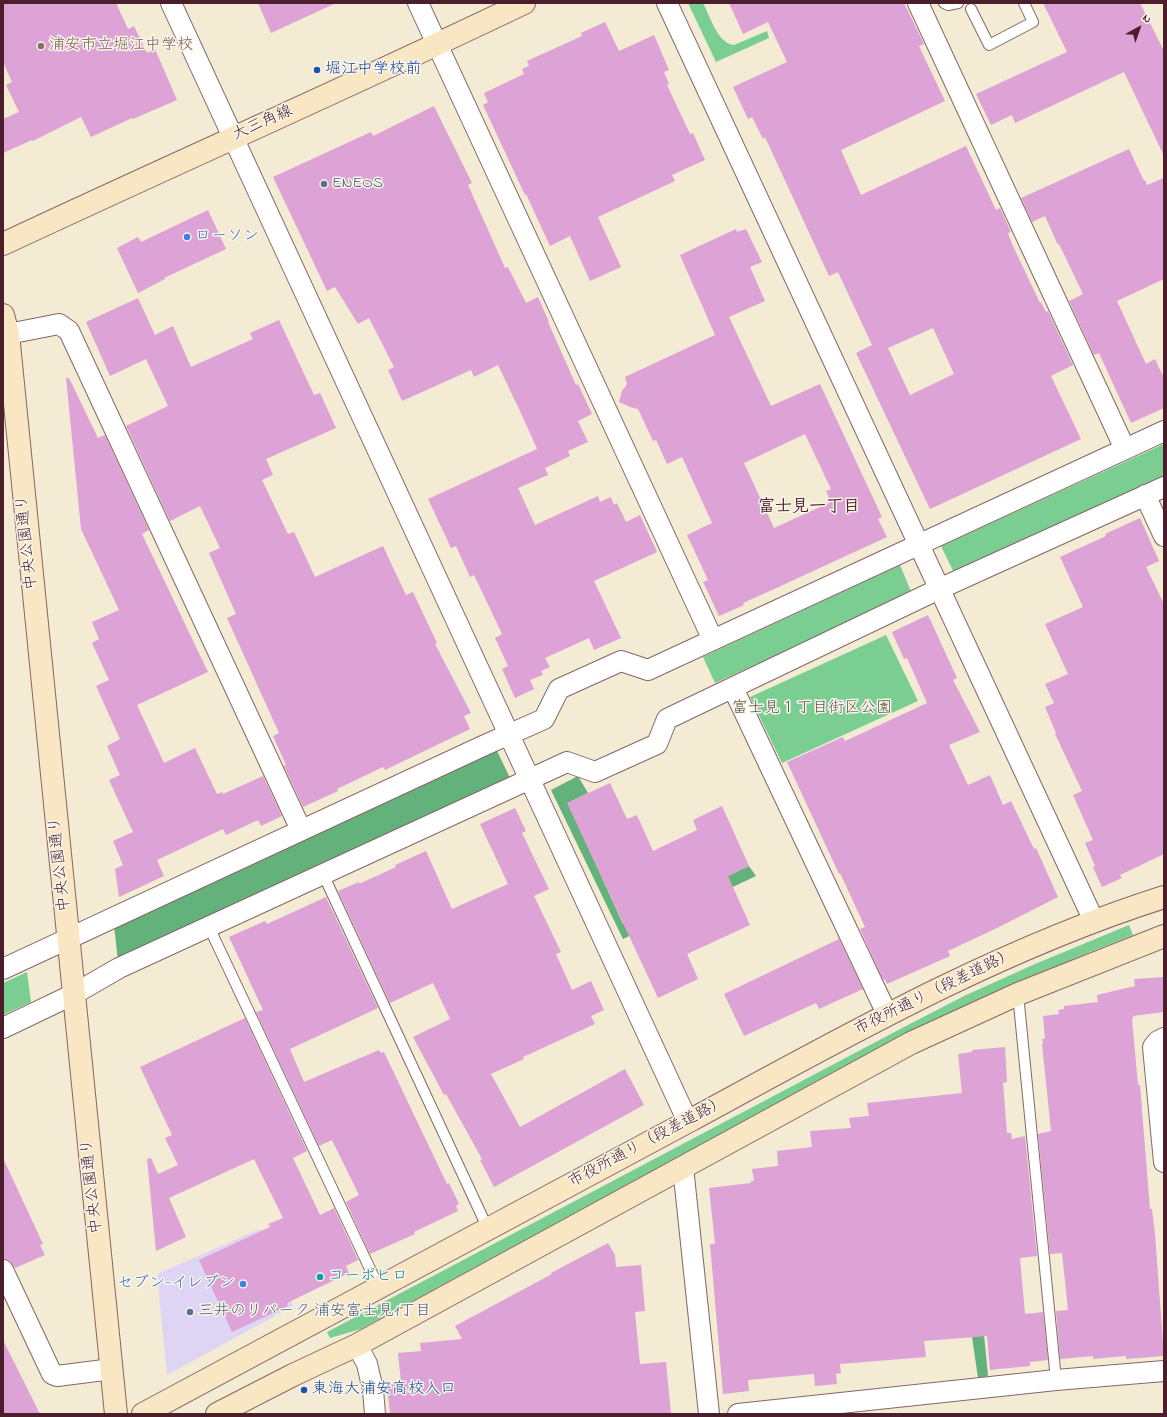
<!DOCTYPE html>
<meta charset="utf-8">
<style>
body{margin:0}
#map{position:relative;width:1167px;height:1417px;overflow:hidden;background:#f4ebd4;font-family:"Indie Flower",sans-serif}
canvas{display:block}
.frame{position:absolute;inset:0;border:4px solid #4a1f2b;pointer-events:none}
.north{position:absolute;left:1119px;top:8px;width:40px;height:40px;-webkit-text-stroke:3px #fbf7ec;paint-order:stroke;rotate:40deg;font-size:11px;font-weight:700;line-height:16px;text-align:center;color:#4a1f2b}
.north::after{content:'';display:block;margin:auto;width:14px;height:18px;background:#4a1f2b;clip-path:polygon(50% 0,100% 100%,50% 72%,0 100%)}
</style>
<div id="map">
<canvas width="1167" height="1417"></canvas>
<div class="frame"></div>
<div class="north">N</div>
</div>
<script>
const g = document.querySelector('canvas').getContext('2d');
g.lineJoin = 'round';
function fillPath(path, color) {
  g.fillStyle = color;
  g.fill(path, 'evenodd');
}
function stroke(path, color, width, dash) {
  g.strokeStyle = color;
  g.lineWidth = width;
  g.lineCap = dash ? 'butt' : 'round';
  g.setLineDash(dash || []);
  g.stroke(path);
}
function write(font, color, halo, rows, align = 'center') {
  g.font = font + ' "Indie Flower","Klee One",sans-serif';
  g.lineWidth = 3;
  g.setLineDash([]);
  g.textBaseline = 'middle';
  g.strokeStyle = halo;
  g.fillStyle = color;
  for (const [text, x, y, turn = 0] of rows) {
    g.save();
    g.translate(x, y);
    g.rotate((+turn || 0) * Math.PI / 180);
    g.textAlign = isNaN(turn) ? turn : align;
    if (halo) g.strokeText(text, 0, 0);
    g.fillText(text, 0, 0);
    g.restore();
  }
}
const built = new Path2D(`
 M 260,1229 L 293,1306 L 167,1375 L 157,1274 Z`);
const green = new Path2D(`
 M 688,3 L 703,3 C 710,16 718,44 734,45 L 767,31 L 769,38 L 716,62 Z
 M 1164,444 L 1164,477 L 955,575 L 941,546 Z
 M 900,565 L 912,594 L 715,683 L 703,657 Z
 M 886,635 L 918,701 L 782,763 L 750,697 Z
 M 1129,925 L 1133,935 L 1090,952 L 965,1006 L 887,1046 L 361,1329 L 330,1338 L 327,1332 L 904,1027 L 964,996 L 1035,964 Z
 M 27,972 L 31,1002 L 3,1015 L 3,983 Z`);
const forest = new Path2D(`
 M 497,751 L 511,780 L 118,961 L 114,926 Z
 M 578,776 L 588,793 L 568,803 L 623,924 L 749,866 L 756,876 L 623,939 L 551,790 Z
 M 969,1180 L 988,1376 L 978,1378 L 972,1337 Z`);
const building = new Path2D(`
 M 3,3 L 116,3 L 128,29 L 134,26 L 147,53 L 155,49 L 177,100 L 133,119 L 132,118 L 91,137 L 81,117 L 33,141 L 32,140 L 3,153 L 3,119 L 19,112 L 6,85 L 12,82 L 3,62 Z
 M 258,3 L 336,3 L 271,33 Z
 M 729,3 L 904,3 L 924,44 L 919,46 L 945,101 L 841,150 L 861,195 L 966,146 L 996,210 L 1000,208 L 1011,232 L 1008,233 L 1012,244 L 1040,303 L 1041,302 L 1046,312 L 1048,311 L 1073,365 L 1051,376 L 1081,439 L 930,509 L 856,353 L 872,345 L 838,272 L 829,276 L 765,137 L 763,139 L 752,117 L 748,119 L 733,87 L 787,62 L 768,22 L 743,34 ZM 933,328 L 954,374 L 910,395 L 888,348 Z
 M 1043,3 L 1140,3 L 1164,51 L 1164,156 L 1124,72 L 1015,123 L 1012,115 L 991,125 L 976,94 L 1067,52 Z
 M 605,22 L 619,51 L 654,35 L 669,70 L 664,72 L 669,84 L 667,85 L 690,134 L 693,133 L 705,160 L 672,175 L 675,181 L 598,217 L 621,267 L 590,281 L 570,236 L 550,246 L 526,194 L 525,195 L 483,105 L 488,102 L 484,93 L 524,74 L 522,69 L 529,66 L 527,61 L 582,36 L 581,33 Z
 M 434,106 L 472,183 L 468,185 L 505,268 L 508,267 L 526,303 L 538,297 L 549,322 L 548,322 L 576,385 L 578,384 L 592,414 L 578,421 L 588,442 L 568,451 L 570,456 L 545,468 L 548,475 L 518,488 L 535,525 L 598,496 L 600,502 L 611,497 L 614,505 L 617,503 L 626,522 L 640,515 L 657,552 L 594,581 L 621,638 L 594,650 L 589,638 L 545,658 L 550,667 L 541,671 L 543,675 L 530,680 L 534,689 L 515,698 L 502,669 L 508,666 L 495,638 L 502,634 L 474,575 L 470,577 L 456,546 L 451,548 L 428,499 L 537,449 L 520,411 L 498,365 L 474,377 L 471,370 L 402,401 L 388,370 L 394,367 L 369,318 L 358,324 L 335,287 L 327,291 L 273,177 L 371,132 L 373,136 Z
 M 1129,149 L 1144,181 L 1145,180 L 1147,185 L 1164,178 L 1164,279 L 1117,301 L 1146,364 L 1155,359 L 1164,378 L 1164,408 L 1131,423 L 1099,353 L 1094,355 L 1069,301 L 1083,294 L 1059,244 L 1058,245 L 1045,216 L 1032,222 L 1021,198 Z
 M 208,210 L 226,249 L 164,278 L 165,279 L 138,293 L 117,248 L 138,237 L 141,242 Z
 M 736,229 L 737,232 L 746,229 L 762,262 L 750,267 L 765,301 L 729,317 L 771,406 L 820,384 L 882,517 L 878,519 L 887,537 L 772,590 L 743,603 L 744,605 L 719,616 L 703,582 L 708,580 L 687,535 L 712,523 L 682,457 L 667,464 L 656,440 L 653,441 L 638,409 L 630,407 L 619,402 L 622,391 L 627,384 L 625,377 L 715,335 L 680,255 ZM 805,434 L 831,489 L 826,491 L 831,502 L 774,528 L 744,463 Z
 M 138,298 L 155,335 L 173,326 L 191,367 L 253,339 L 250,333 L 279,320 L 314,395 L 320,393 L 336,428 L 266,459 L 273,475 L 262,480 L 288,534 L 294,532 L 315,577 L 383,546 L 406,595 L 413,592 L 437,643 L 435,644 L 471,713 L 464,716 L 470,729 L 385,770 L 383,767 L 337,789 L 338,791 L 303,807 L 284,766 L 286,765 L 273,736 L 279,733 L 227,618 L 236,614 L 209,553 L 220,548 L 200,506 L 170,521 L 126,426 L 168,406 L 146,359 L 110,376 L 86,322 Z
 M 66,378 L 69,378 L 98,438 L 105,435 L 149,530 L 142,534 L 208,672 L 137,705 L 164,763 L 195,748 L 217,794 L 222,792 L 223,794 L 263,776 L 282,816 L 261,826 L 258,820 L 226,835 L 223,829 L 157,860 L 164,876 L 119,897 L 115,869 L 123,865 L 113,841 L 133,832 L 109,780 L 120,775 L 107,746 L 120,739 L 96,686 L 109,680 L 92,643 L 99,639 L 92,622 L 119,610 L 81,529 Z
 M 1140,518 L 1159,561 L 1146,567 L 1164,604 L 1164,854 L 1120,875 L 1122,878 L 1102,887 L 1093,867 L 1095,866 L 1085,843 L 1093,840 L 1073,795 L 1082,791 L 1055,734 L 1056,733 L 1045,707 L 1054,703 L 1045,684 L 1068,674 L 1045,624 L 1083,607 L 1060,557 L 1106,536 L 1105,534 Z
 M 928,615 L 957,678 L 953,680 L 980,732 L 949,745 L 968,785 L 990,775 L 1003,805 L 1011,801 L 1034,849 L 1036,848 L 1058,897 L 997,928 L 948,951 L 950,956 L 887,984 L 885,979 L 883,980 L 860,929 L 865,927 L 840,873 L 839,874 L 787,762 L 843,737 L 845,741 L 927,703 L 907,658 L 904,659 L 892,632 Z
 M 610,783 L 627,819 L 637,815 L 653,851 L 697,830 L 693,820 L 722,806 L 749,866 L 728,876 L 750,925 L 687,954 L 698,979 L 658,998 L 567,803 Z
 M 515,808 L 526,831 L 522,833 L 549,889 L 534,896 L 561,952 L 556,954 L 572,990 L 591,981 L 604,1010 L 591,1016 L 595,1024 L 523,1057 L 524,1059 L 491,1074 L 520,1127 L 625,1069 L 644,1105 L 494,1187 L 480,1160 L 482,1159 L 446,1094 L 444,1095 L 413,1037 L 450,1019 L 433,983 L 390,1003 L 338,891 L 359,882 L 359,884 L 396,867 L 395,865 L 426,851 L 452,909 L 508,884 L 480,824 Z
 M 326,897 L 378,1008 L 290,1049 L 304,1082 L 379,1050 L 381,1053 L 384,1052 L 447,1184 L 449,1183 L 459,1204 L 456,1206 L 458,1211 L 414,1232 L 415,1234 L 370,1254 L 346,1202 L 359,1195 L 332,1140 L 319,1146 L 256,1012 L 263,1010 L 229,937 L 265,921 L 267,924 Z
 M 839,939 L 863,989 L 819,1009 L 816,1003 L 744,1036 L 724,994 Z
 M 1164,977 L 1164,1012 L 1133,1016 L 1133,1018 L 1132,1019 L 1138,1085 L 1140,1085 L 1142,1110 L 1150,1209 L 1152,1209 L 1155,1234 L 1164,1356 L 1126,1359 L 1126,1356 L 1093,1359 L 1093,1356 L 1060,1359 L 1056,1311 L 1068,1310 L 1062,1253 L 1050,1254 L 1038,1134 L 1051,1131 L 1042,1044 L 1043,1044 L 1042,1039 L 1045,1039 L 1043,1016 L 1059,1014 L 1058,1010 L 1064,1009 L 1064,1006 L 1098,1002 L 1097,995 L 1135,986 L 1134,979 Z
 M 245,1018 L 307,1151 L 293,1158 L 320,1215 L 334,1208 L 358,1260 L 346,1266 L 349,1273 L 287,1303 L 288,1306 L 232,1332 L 199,1260 L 270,1227 L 268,1224 L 283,1218 L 254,1159 L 169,1198 L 186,1237 L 156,1251 L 147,1159 L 151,1158 L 158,1174 L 178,1165 L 165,1138 L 172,1135 L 140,1067 Z
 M 1005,1047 L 1007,1082 L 1003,1083 L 1007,1133 L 1011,1133 L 1012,1139 L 1025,1136 L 1037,1256 L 1020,1258 L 1025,1314 L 1043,1312 L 1048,1360 L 1030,1362 L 1030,1366 L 990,1370 L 987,1336 L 924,1341 L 926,1357 L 840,1364 L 841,1373 L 836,1374 L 837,1384 L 815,1386 L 814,1374 L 748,1380 L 749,1391 L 723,1394 L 710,1244 L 715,1244 L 709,1188 L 751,1183 L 751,1181 L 754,1181 L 752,1169 L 778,1166 L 777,1151 L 812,1147 L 810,1131 L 851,1128 L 849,1118 L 869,1116 L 867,1103 L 962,1093 L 958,1054 L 972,1052 L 972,1050 Z
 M 3,1158 L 43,1244 L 40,1245 L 45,1255 L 15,1268 L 10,1261 L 3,1259 Z
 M 608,1243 L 615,1255 L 616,1267 L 641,1265 L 645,1311 L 635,1312 L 640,1364 L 666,1362 L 671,1414 L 390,1414 L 387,1385 L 401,1383 L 398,1353 L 421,1351 L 420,1343 L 462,1339 L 455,1326 L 552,1274 L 551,1273 Z
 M 3,1340 L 40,1414 L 3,1414 Z`);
const lane = new Path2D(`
 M 944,3 L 948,5 L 958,3
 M 971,9 L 989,45 L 1033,22 L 1024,3
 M 323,874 L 488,1229
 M 209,927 L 379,1288
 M 1018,994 L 1056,1380`);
const street = new Path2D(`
 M 171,3 L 688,1122
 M 418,3 L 713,640
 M 667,3 L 1094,921
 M 918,3 L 1125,449
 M 8,334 L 59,324 L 69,331 L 301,830
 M 1145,495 L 1164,536
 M 733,688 L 887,1014
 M 3,969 L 485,745 L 544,719 L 559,689 L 621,661 L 648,670 L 1164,431
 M 3,1028 L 74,994 L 119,968 L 567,762 L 595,772 L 657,744 L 667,719 L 939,589 L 1164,487
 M 1164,1038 L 1158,1041 L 1153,1047 L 1164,1162
 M 683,1167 L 709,1414
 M 3,1270 L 52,1374 L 57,1376 L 112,1369
 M 357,1345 L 367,1364 L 373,1390 L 375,1414
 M 738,1414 L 1056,1380 L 1164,1371`);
const secondary = new Path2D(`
 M 3,244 C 176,163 351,86 524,3
 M 3,315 L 8,334 L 116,1414
 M 143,1414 C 327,1317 509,1218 691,1120 C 844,1037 997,950 1164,897
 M 217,1414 L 293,1375 L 357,1345 L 911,1043 L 1018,994 L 1164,936`);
const markers = [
 [41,46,4,"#8d6e63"],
 [317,70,4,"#1a4fb4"],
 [324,184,4,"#5c6f8a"],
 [187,237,4,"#3f7fe0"],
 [320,1277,4,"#0f9aa8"],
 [243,1284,4,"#3f7fe0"],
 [190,1312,4,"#5c6f8a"],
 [304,1390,4,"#1a4fb4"]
];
const educationNames = [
 ["浦安市立堀江中学校",49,46]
];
const transitNames = [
 ["堀江中学校前",325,70],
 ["東海大浦安高校入口",312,1390]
];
const streetNames = [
 ["大三角線",263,124,-24],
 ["中央公園通り",28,542,-96],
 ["中央公園通り",61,864,-96],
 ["市役所通り（段差道路）",935,993,-26],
 ["市役所通り（段差道路）",648,1143,-28],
 ["中央公園通り",93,1186,-96]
];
const serviceNames = [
 ["ENEOS",332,184],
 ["三井のリパーク 浦安富士見1丁目",198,1312]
];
const shopNames = [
 ["ローソン",195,237],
 ["セブン-イレブン",235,1284,"right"]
];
const parkNames = [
 ["富士見１丁目街区公園",812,709]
];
const cultureNames = [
 ["コーポヒロ",328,1277]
];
const neighbourhoodNames = [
 ["富士見一丁目",809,508]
];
fillPath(built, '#ded5f5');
fillPath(green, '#7ace91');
fillPath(forest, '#63b17b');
fillPath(building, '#dda2d6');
stroke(lane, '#866666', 12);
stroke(street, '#866666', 22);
stroke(secondary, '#866666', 24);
stroke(lane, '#fff', 10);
stroke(street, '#fff', 20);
stroke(secondary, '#f9e7c3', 22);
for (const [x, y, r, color] of markers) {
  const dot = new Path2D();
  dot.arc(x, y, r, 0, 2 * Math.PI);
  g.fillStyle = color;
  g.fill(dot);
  stroke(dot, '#fbf7ec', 1.5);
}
write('16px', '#785e54', '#fbf7ec', educationNames, 'left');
write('16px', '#164399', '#fbf7ec', transitNames, 'left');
write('16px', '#4a1f2b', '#fbf7ec', streetNames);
write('16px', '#4e5e75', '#fbf7ec', serviceNames, 'left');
write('16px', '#366cbe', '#fbf7ec', shopNames, 'left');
write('16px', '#58544a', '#fbf7ec', parkNames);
write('16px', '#0d838f', '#fbf7ec', cultureNames, 'left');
write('bold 17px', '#4a1f2b', '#fbf7ec', neighbourhoodNames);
</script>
